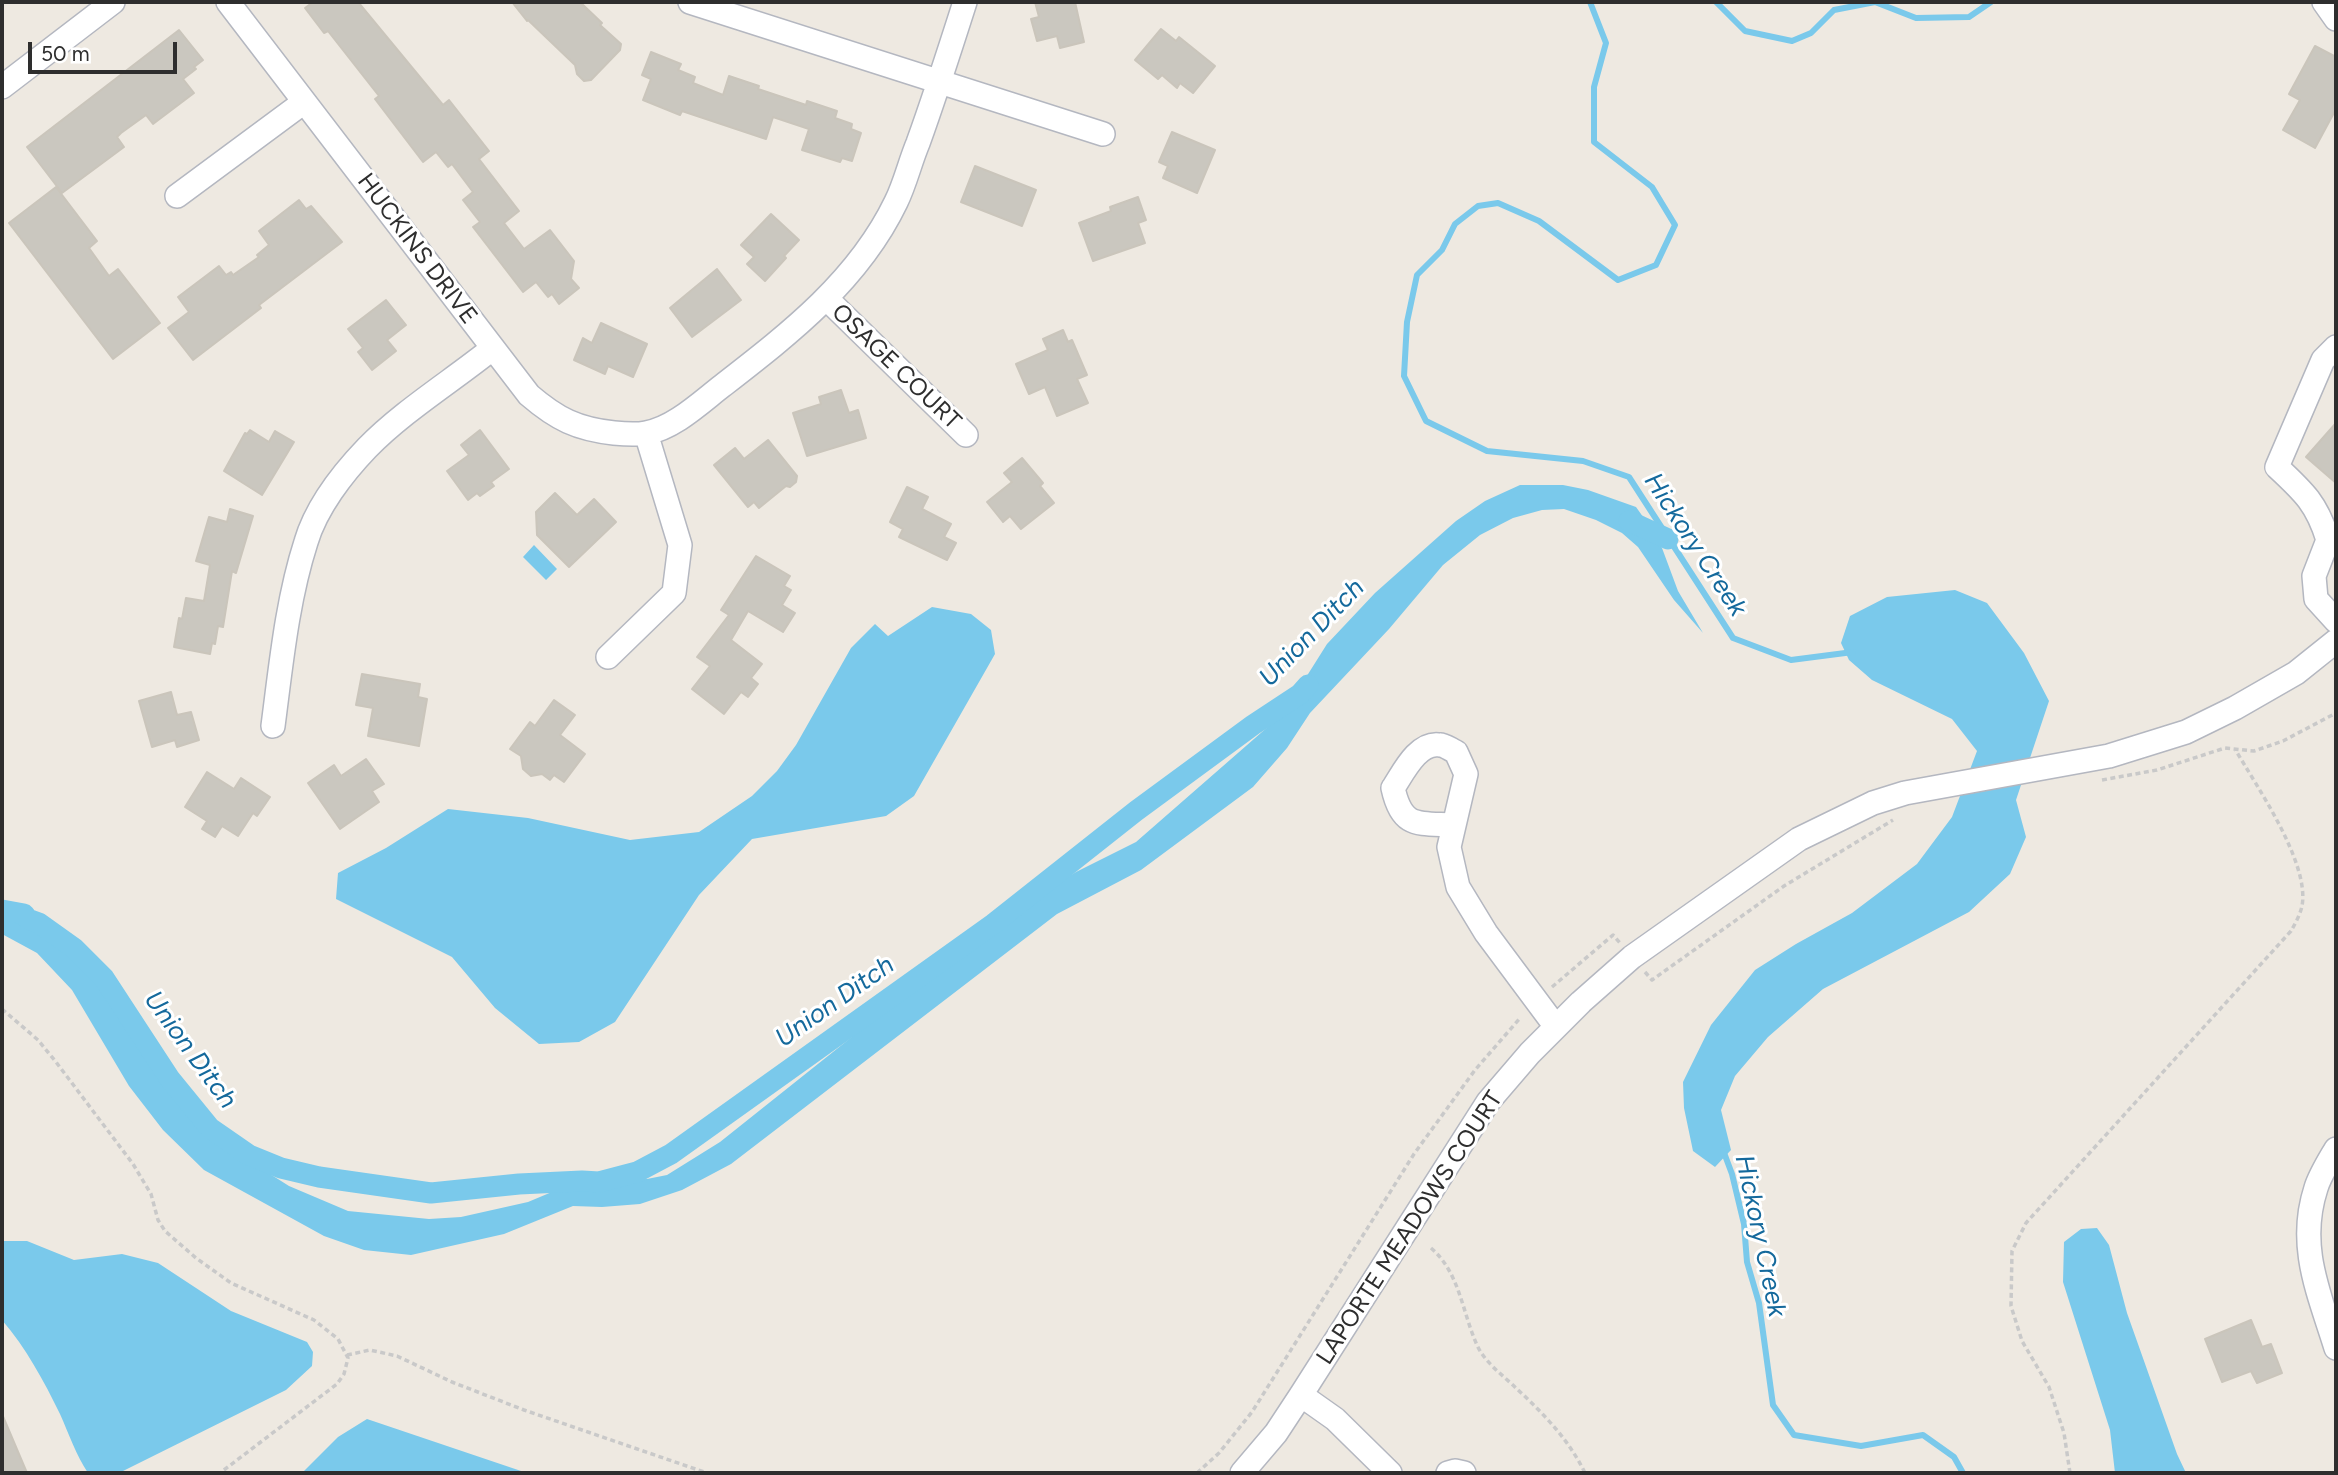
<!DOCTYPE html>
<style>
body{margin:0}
#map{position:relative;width:2338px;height:1475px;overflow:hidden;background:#eee9e1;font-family:Figtree,sans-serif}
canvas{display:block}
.frame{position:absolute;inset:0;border:4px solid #2e2e2e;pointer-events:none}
.scale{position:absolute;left:28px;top:42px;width:149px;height:32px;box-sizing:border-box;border:4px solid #2e2e2e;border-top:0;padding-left:9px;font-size:21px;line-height:24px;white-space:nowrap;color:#2e2e2e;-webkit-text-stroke:5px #fff;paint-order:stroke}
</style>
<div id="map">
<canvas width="2338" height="1475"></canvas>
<div class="frame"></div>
<div class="scale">50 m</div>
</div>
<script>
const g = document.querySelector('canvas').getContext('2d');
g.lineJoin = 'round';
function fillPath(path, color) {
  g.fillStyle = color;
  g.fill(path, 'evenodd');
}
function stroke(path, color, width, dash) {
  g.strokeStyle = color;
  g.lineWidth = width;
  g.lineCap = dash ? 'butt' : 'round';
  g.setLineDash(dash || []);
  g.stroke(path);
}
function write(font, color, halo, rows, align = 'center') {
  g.font = font + ' Figtree,sans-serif';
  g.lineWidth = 6;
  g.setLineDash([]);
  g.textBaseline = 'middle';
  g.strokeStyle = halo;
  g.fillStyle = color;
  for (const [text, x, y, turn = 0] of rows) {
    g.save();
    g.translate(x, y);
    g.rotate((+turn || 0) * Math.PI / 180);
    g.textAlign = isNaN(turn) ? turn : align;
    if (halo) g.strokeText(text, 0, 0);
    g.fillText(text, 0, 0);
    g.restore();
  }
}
const water = new Path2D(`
 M 1520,485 L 1563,485 L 1588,490 L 1636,507 L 1651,528 L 1662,548 L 1678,591 L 1703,633 L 1674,600 L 1638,547 L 1622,533 L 1596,520 L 1564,509 L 1542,510 L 1513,518 L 1480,535 L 1443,565 L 1389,629 L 1310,713 L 1287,748 L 1253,787 L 1141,870 L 1057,914 L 731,1164 L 682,1190 L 640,1204 L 602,1207 L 573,1206 L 504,1234 L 411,1255 L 364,1250 L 324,1236 L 204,1170 L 163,1130 L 129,1086 L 72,990 L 37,953 L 2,934 L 2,906 L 14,909 L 46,930 L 88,966 L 115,1002 L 166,1083 L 194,1117 L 224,1145 L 289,1186 L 348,1211 L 429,1219 L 461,1217 L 528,1202 L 590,1176 L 615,1180 L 647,1179 L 667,1175 L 720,1142 L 966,946 L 1037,896 L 1076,872 L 1136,842 L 1270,725 L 1298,690 L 1327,644 L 1375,593 L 1456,521 L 1485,501 Z
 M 534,545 L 557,569 L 546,580 L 523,557 Z
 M 1955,590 L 1987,603 L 2024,653 L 2049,701 L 2016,800 L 2026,837 L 2010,874 L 1969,912 L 1823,989 L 1768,1037 L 1735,1076 L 1721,1110 L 1731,1150 L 1715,1167 L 1693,1151 L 1684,1108 L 1683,1082 L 1711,1025 L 1755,970 L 1796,944 L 1852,913 L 1917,864 L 1952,817 L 1977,751 L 1952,719 L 1872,680 L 1849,660 L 1841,643 L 1850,616 L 1887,597 Z
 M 932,607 L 971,614 L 991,630 L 995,654 L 914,796 L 886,816 L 752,839 L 699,895 L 615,1022 L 579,1042 L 539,1044 L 495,1008 L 452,957 L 336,899 L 338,873 L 386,848 L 448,809 L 528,818 L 630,840 L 699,832 L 752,796 L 777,771 L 796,745 L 851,648 L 875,624 L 888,636 Z
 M 2097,1228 L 2109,1245 L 2127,1313 L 2177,1454 L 2186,1473 L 2115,1473 L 2110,1430 L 2063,1282 L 2064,1242 L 2081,1229 Z
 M 2,1241 L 27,1241 L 74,1260 L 122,1254 L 158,1263 L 231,1311 L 307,1342 L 313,1352 L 312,1366 L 286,1390 L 119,1473 L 88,1473 C 76,1455 69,1434 60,1414 C 44,1381 26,1348 2,1320 Z
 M 367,1419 L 527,1473 L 302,1473 L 338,1437 Z`);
const stream = new Path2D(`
 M 1590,2 L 1606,43 L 1594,87 L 1594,142 L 1652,187 L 1675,225 L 1656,265 L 1618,280 L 1539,221 L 1498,203 L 1478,206 L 1455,224 L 1442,250 L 1417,275 L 1407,322 L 1404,376 L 1426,421 L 1487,451 L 1583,461 L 1629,477 L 1733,638 L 1791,660 L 1853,652
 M 1716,2 L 1745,31 L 1792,41 L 1811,33 L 1834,10 L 1875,2 L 1916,18 L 1969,17 L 1991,2
 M 1723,1150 L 1732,1174 L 1744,1224 L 1747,1262 L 1759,1303 L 1773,1405 L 1794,1435 L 1861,1446 L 1923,1435 L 1954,1457 L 1963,1473`);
const canal = new Path2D(`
 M 1629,521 L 1668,539
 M 2,910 L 24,914 L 28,919 L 39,923 L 74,948 L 104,978 L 170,1079 L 210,1128 L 249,1155 L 281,1168 L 319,1177 L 431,1193 L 519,1184 L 582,1181 L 599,1182 L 637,1172 L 671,1154 L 993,924 L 1136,811 L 1253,725 L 1300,694 L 1308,685`);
const building = new Path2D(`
 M 313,2 L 358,2 L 443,105 L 449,100 L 489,151 L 479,159 L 519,211 L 504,223 L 524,249 L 550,230 L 574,261 L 571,279 L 579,288 L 559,304 L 552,294 L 548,297 L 536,282 L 523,292 L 473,227 L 480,222 L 463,200 L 473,192 L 452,164 L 448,167 L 436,152 L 423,162 L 375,99 L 379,96 L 328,31 L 324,33 L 305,8 Z
 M 512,2 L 580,2 L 602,23 L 600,25 L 621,44 L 620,50 L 591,80 L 584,81 L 577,74 L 575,65 L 528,20 L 527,21 Z
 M 1035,2 L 1075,2 L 1084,42 L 1060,48 L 1057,36 L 1037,41 L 1031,19 L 1039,17 Z
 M 1161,29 L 1176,41 L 1179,37 L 1215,66 L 1193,93 L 1180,83 L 1177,88 L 1162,75 L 1158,79 L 1135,60 Z
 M 179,30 L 203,60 L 194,67 L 196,69 L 183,79 L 194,93 L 153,124 L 146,115 L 121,133 L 117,137 L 124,147 L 62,193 L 27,147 Z
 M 2315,46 L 2336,57 L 2336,109 L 2315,148 L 2283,130 L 2300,100 L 2289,94 Z
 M 651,52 L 681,64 L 678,70 L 695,77 L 693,83 L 723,95 L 729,76 L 759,86 L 758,89 L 806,105 L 807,101 L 837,111 L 835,118 L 852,124 L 851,129 L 861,133 L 852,161 L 842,158 L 840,162 L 802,150 L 809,129 L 773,117 L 766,139 L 682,111 L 680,115 L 643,100 L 651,79 L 642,75 Z
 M 1172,132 L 1215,150 L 1197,193 L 1163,178 L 1168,166 L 1159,162 Z
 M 975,166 L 1036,190 L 1022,226 L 961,202 Z
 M 56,187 L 97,241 L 89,248 L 109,276 L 118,269 L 160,323 L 113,359 L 9,223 Z
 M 1138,197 L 1146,220 L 1138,223 L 1145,243 L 1093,261 L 1079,223 L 1111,211 L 1110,207 Z
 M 299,200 L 306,209 L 311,206 L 342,242 L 259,305 L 261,308 L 193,360 L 168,328 L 189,312 L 178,297 L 219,266 L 226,275 L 231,272 L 233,275 L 259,257 L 257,255 L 269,245 L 259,231 Z
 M 771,214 L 799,240 L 784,256 L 786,258 L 765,281 L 747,264 L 754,257 L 741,245 Z
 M 717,269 L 741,300 L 692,337 L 670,308 Z
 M 386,300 L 406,325 L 387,340 L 396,351 L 372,370 L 358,352 L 363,348 L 348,329 Z
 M 601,323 L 647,344 L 633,377 L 608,366 L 605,374 L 574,360 L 583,338 L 592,343 Z
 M 1063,330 L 1068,342 L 1072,340 L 1087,375 L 1077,379 L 1088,403 L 1057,416 L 1045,387 L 1029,394 L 1016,364 L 1048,350 L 1043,339 Z
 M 841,390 L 849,413 L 858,410 L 866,438 L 807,456 L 793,413 L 821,404 L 819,397 Z
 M 2336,423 L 2336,483 L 2306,457 Z
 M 250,430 L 269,442 L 275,431 L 294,442 L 262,495 L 224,471 L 245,433 L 247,434 Z
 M 480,430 L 509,469 L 491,482 L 494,486 L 480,496 L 477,493 L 468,500 L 447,471 L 469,455 L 461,445 Z
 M 768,440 L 797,476 L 796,482 L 790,487 L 786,486 L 759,508 L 754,502 L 748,507 L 714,465 L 735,448 L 744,459 Z
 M 1022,458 L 1043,483 L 1040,486 L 1054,503 L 1021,529 L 1010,516 L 1003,522 L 987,502 L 1012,482 L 1004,473 Z
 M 907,487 L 928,497 L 922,509 L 951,524 L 944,537 L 956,543 L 947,560 L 899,537 L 903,529 L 890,522 Z
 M 555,493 L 577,515 L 594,499 L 616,522 L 569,567 L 537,535 L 536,512 Z
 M 230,509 L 253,516 L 236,573 L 232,571 L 223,627 L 218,626 L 215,644 L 212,643 L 210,654 L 174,647 L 179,618 L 182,619 L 186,598 L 204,601 L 210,565 L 196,561 L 209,517 L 227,522 Z
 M 756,556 L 790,576 L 784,586 L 791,590 L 782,605 L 795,613 L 783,632 L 748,611 L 731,640 L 762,664 L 751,678 L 758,684 L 748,697 L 741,692 L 724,714 L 692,689 L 710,666 L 697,657 L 729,615 L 721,610 Z
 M 362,674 L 420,684 L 418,697 L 427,699 L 419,746 L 368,736 L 373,708 L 356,705 Z
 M 171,692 L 177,715 L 191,712 L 199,740 L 177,747 L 175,740 L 152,747 L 139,701 Z
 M 554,700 L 575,715 L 560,735 L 585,754 L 564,782 L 554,775 L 550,780 L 542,774 L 531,776 L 523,769 L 521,756 L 510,749 L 530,722 L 535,726 Z
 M 366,759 L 384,784 L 372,791 L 379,802 L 340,829 L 308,783 L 334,765 L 341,776 Z
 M 207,772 L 234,789 L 241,778 L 270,797 L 257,816 L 253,813 L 238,836 L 222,826 L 215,837 L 202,829 L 207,821 L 185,807 Z
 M 2251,1320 L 2262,1347 L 2271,1344 L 2282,1373 L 2257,1383 L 2251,1371 L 2222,1382 L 2205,1339 Z
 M 2,1414 L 27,1473 L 2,1473 Z`);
const path = new Path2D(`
 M 2102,780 L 2157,770 L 2225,748 L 2254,751 L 2283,741 L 2336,713
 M 1645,972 L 1652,980 L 1784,886 L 1893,820
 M 1552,987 L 1613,935 L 1620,943
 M 2,1009 L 38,1040 L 56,1062 L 133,1164 L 151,1194 L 158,1220 L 165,1231 L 196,1258 L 231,1283 L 314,1320 L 338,1339 L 348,1358 L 344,1374 L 337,1384 L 220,1473
 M 1431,1248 C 1460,1273 1462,1312 1477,1345 C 1485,1363 1504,1376 1517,1389 C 1544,1414 1569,1440 1585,1473
 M 347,1355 L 370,1350 L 397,1356 L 452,1382 L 524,1410 L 707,1473
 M 1197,1473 L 1219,1453 L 1252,1412 L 1414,1154 L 1475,1070 L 1521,1017
 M 2070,1473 L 2064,1433 L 2049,1387 L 2022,1341 L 2011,1306 L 2012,1251 L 2026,1223 L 2291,931 C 2295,924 2300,915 2302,906 C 2310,863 2257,787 2235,749`);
const street = new Path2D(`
 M 228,2 L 529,395 C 557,419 577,429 614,433 C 624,434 636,435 646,433 C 674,428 700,403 722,386 C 789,334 858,281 896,202 C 905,184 910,162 918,143 C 935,96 950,49 965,2
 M 690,2 L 1103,134
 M 2324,2 L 2336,19
 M 2,87 L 113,2
 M 177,196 L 304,102
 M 827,299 L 966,435
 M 2336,347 L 2323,360 L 2277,467 C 2304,492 2317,504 2328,540 L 2314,576 L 2316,599 L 2336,621
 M 608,657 L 674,593 L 680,545 L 646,433
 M 273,726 C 281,665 287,601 306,542 C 316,508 343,473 367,448 C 403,411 452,381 493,348
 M 1454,825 C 1418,823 1402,829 1393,788 C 1403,773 1418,741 1440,745 C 1445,745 1451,750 1456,752 L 1466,774 L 1449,847 L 1458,887 L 1486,933 L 1556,1027
 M 2336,1149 C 2329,1161 2320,1175 2316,1188 C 2297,1246 2319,1293 2336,1348
 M 1301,1395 L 1335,1419 L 1390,1473
 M 1242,1473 L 1276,1433 L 1301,1395 L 1488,1102 L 1530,1053 L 1581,1002 L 1632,957 L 1799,839 L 1873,803 L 1905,793 L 2109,756 L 2186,732 L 2235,708 L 2296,673 L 2336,641
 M 1448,1473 L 1455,1471 L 1464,1473`);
const streetNames = [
 ["HUCKINS DRIVE",417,249,53],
 ["OSAGE COURT",896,367,44],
 ["LAPORTE MEADOWS COURT",1410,1228,-57]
];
const waterNames = [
 ["Hickory Creek",1695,545,57],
 ["Union Ditch",1312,633,-46],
 ["Union Ditch",835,1002,-35],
 ["Union Ditch",190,1050,54],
 ["Hickory Creek",1760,1236,78]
];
fillPath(water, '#7ac9eb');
stroke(stream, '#7ac9eb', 6);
stroke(canal, '#7ac9eb', 21);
fillPath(building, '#cac7bf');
stroke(building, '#cac5bb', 2);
stroke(street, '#b4b7c0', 26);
stroke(path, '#c9c9c9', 3.5, [5, 3.5]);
stroke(street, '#fff', 23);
write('24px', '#2e2e2e', '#fff', streetNames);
write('italic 26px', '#14699c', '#fff', waterNames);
</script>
